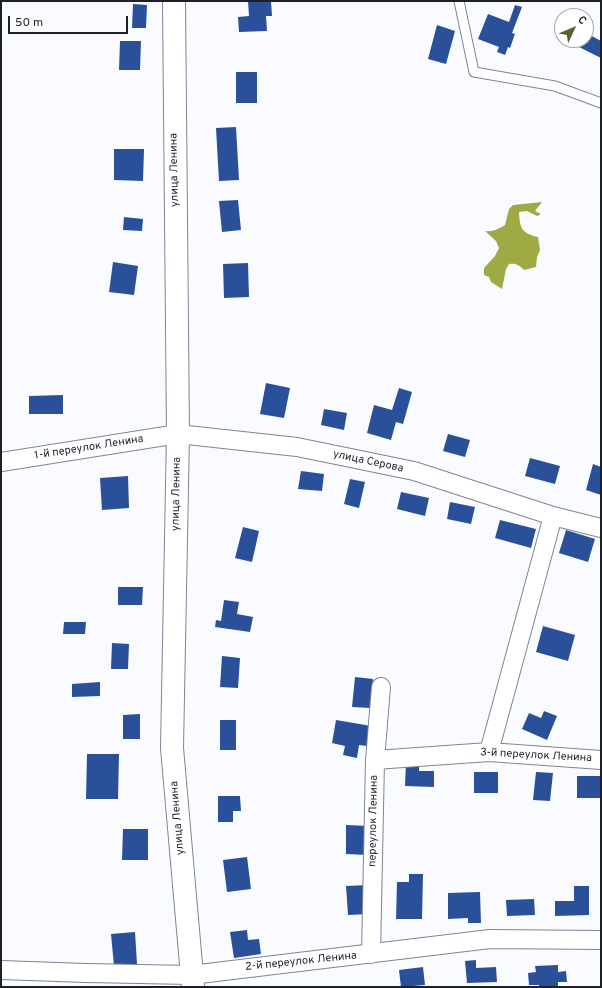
<!DOCTYPE html>
<meta charset="utf-8">
<style>
body{margin:0}
#map{position:relative;width:602px;height:988px;overflow:hidden;background:#f9fbff;font-family:Overpass,sans-serif}
canvas{display:block}
.frame{position:absolute;inset:0;border:2px solid #1d2026;pointer-events:none}
.north{position:absolute;left:554px;top:8px;width:40px;height:40px;box-sizing:border-box;background:#fff;border:1px solid #a5a6a8;border-radius:50%;rotate:46deg;font-size:11px;font-weight:700;line-height:16px;text-align:center;color:#1d2026}
.north::after{content:'';display:block;margin:auto;width:14px;height:18px;background:#5a602e;clip-path:polygon(50% 0,100% 100%,50% 72%,0 100%)}
.scale{position:absolute;left:8px;top:16px;width:120px;height:18px;box-sizing:border-box;border:2px solid #1d2026;border-top:0;padding-left:5px;font-size:12px;line-height:14px;white-space:nowrap;color:#1d2026;-webkit-text-stroke:3px #fff;paint-order:stroke}
</style>
<div id="map">
<canvas width="602" height="988"></canvas>
<div class="frame"></div>
<div class="north">С</div>
<div class="scale">50 m</div>
</div>
<script>
const g = document.querySelector('canvas').getContext('2d');
g.lineJoin = 'round';
function fillPath(path, color) {
  g.fillStyle = color;
  g.fill(path, 'evenodd');
}
function stroke(path, color, width, dash) {
  g.strokeStyle = color;
  g.lineWidth = width;
  g.lineCap = dash ? 'butt' : 'round';
  g.setLineDash(dash || []);
  g.stroke(path);
}
function write(font, color, halo, rows, align = 'center') {
  g.font = font + ' Overpass,sans-serif';
  g.lineWidth = 4;
  g.setLineDash([]);
  g.textBaseline = 'middle';
  g.strokeStyle = halo;
  g.fillStyle = color;
  for (const [text, x, y, turn = 0] of rows) {
    g.save();
    g.translate(x, y);
    g.rotate((+turn || 0) * Math.PI / 180);
    g.textAlign = isNaN(turn) ? turn : align;
    if (halo) g.strokeText(text, 0, 0);
    g.fillText(text, 0, 0);
    g.restore();
  }
}
const water = new Path2D(`
 M 542,202 L 535,211 L 541,214 L 537,216 L 527,211 L 519,212 C 520,228 521,233 538,237 L 540,250 L 537,257 L 536,267 L 524,270 C 519,265 516,263 509,264 L 506,269 L 502,289 L 491,282 L 489,277 L 484,275 L 484,268 L 495,256 L 499,248 L 496,241 L 485,231 C 493,232 498,229 505,225 L 509,209 L 513,205 Z`);
const building = new Path2D(`
 M 248,1 L 271,1 L 272,16 L 266,16 L 267,31 L 239,32 L 238,17 L 249,16 Z
 M 133,4 L 147,5 L 146,28 L 132,28 Z
 M 515,5 L 522,7 L 512,33 L 515,34 L 510,48 L 508,47 L 505,55 L 497,52 L 499,47 L 478,39 L 488,14 L 509,22 Z
 M 437,25 L 455,31 L 446,64 L 428,59 Z
 M 586,33 L 601,41 L 601,58 L 577,46 L 580,40 L 586,40 Z
 M 120,41 L 141,41 L 140,70 L 119,70 Z
 M 236,72 L 257,72 L 257,103 L 236,103 Z
 M 236,127 L 239,180 L 219,181 L 216,128 Z
 M 114,149 L 144,149 L 143,181 L 114,180 Z
 M 238,200 L 241,230 L 222,232 L 219,201 Z
 M 124,217 L 143,219 L 142,231 L 123,230 Z
 M 113,262 L 138,266 L 134,295 L 109,292 Z
 M 248,263 L 249,297 L 224,298 L 223,264 Z
 M 266,383 L 290,388 L 284,418 L 260,414 Z
 M 399,388 L 412,392 L 403,424 L 396,422 L 391,440 L 367,433 L 374,405 L 392,410 Z
 M 63,395 L 63,414 L 29,414 L 29,396 Z
 M 324,409 L 347,413 L 344,430 L 321,425 Z
 M 448,434 L 470,440 L 465,457 L 443,451 Z
 M 530,458 L 560,466 L 555,484 L 525,476 Z
 M 593,464 L 601,467 L 601,495 L 586,490 Z
 M 301,471 L 324,474 L 322,491 L 298,489 Z
 M 128,476 L 129,508 L 102,510 L 100,478 Z
 M 350,479 L 365,482 L 359,508 L 344,504 Z
 M 401,492 L 429,498 L 425,516 L 397,509 Z
 M 450,502 L 475,507 L 471,524 L 447,519 Z
 M 500,520 L 536,529 L 531,548 L 495,538 Z
 M 243,527 L 259,531 L 252,562 L 235,558 Z
 M 566,530 L 595,539 L 588,562 L 559,553 Z
 M 118,587 L 143,587 L 142,605 L 118,605 Z
 M 224,600 L 239,602 L 237,614 L 253,617 L 250,632 L 215,627 L 216,620 L 221,621 Z
 M 64,622 L 86,622 L 85,634 L 63,634 Z
 M 543,626 L 575,635 L 568,661 L 536,652 Z
 M 112,643 L 129,644 L 128,669 L 111,669 Z
 M 222,656 L 240,658 L 238,688 L 220,687 Z
 M 355,677 L 373,679 L 371,708 L 352,707 Z
 M 100,682 L 100,696 L 72,697 L 72,684 Z
 M 544,711 L 557,716 L 547,740 L 522,729 L 529,713 L 541,718 Z
 M 140,714 L 140,739 L 123,739 L 123,715 Z
 M 220,720 L 236,720 L 236,750 L 220,750 Z
 M 336,720 L 371,726 L 367,746 L 359,745 L 357,758 L 343,755 L 345,746 L 332,743 Z
 M 87,754 L 119,754 L 118,799 L 86,799 Z
 M 406,762 L 419,762 L 419,771 L 434,771 L 434,787 L 405,786 Z
 M 474,772 L 498,772 L 498,793 L 474,793 Z
 M 536,772 L 553,773 L 550,801 L 533,800 Z
 M 577,776 L 601,776 L 601,798 L 577,798 Z
 M 218,796 L 240,796 L 241,811 L 233,811 L 233,822 L 218,822 Z
 M 346,825 L 369,826 L 368,855 L 346,854 Z
 M 123,829 L 148,829 L 148,860 L 122,860 Z
 M 247,857 L 251,889 L 227,892 L 223,860 Z
 M 409,874 L 423,874 L 422,919 L 396,919 L 397,882 L 409,882 Z
 M 368,885 L 369,914 L 348,915 L 346,886 Z
 M 574,886 L 589,886 L 589,915 L 555,916 L 555,901 L 574,901 Z
 M 480,892 L 481,923 L 468,923 L 468,918 L 448,919 L 448,893 Z
 M 534,899 L 535,915 L 507,916 L 506,900 Z
 M 247,930 L 248,940 L 259,939 L 261,954 L 234,958 L 230,932 Z
 M 135,932 L 137,964 L 114,966 L 111,934 Z
 M 476,960 L 476,968 L 496,967 L 497,982 L 467,983 L 465,961 Z
 M 558,965 L 558,972 L 566,971 L 567,982 L 558,982 L 558,987 L 539,987 L 539,985 L 529,985 L 528,973 L 536,972 L 535,966 Z
 M 423,967 L 425,985 L 401,987 L 399,970 Z`);
const service = new Path2D(`
 M 459,1 L 474,72 L 555,86 L 601,103`);
const minor = new Path2D(`
 M 1,462 L 178,434 L 297,447 L 414,471 L 553,516 L 601,528
 M 489,752 L 553,516
 M 375,760 L 489,752 L 601,760
 M 371,954 L 375,760 L 381,687
 M 1,970 L 86,973 L 191,975 L 490,939 L 601,940`);
const secondary = new Path2D(`
 M 174,1 L 178,434 L 172,748 L 193,987`);
const streetNames = [
 ["улица Ленина",175,170,-91],
 ["1-й переулок Ленина",89,448,-9],
 ["улица Серова",368,462,12],
 ["улица Ленина",177,494,-89],
 ["3-й переулок Ленина",536,756,3],
 ["улица Ленина",178,818,-95],
 ["переулок Ленина",374,821,-89],
 ["2-й переулок Ленина",301,962,-6]
];
fillPath(water, '#9faa44');
fillPath(building, '#295099');
stroke(service, '#7d8594', 11);
stroke(minor, '#7d8594', 20);
stroke(secondary, '#7d8594', 24);
stroke(service, '#fff', 9);
stroke(minor, '#fff', 18);
stroke(secondary, '#fff', 22);
write('11px', '#1d2026', '#fff', streetNames);
</script>
